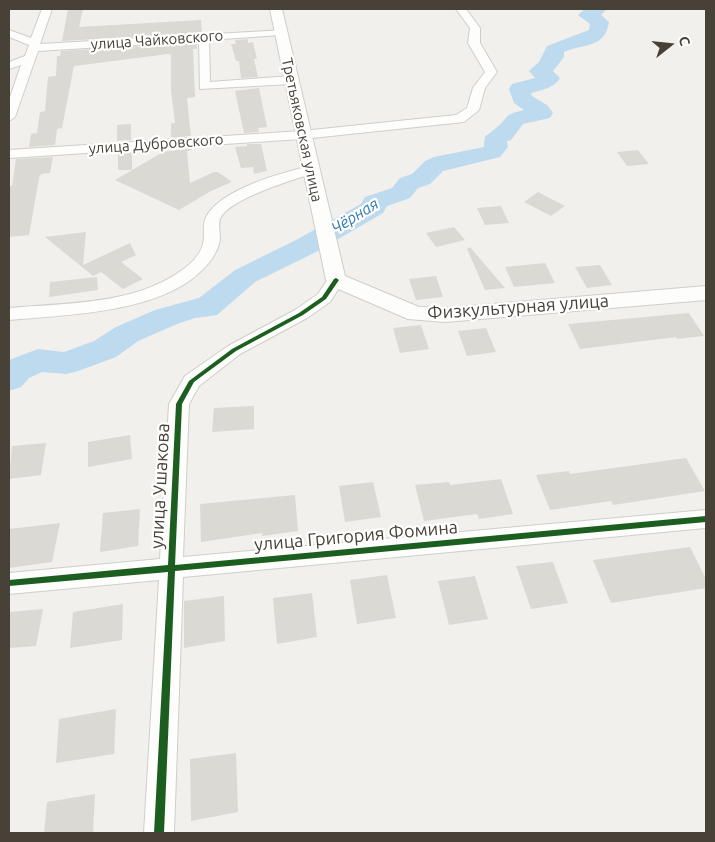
<!DOCTYPE html>
<meta charset="utf-8">
<style>
body{margin:0}
#map{position:relative;width:715px;height:842px;overflow:hidden;background:#f1f0ec;font-family:Ubuntu,sans-serif}
canvas{display:block}
.frame{position:absolute;inset:0;border:10px solid #484137;pointer-events:none}
.north{position:absolute;left:645px;top:20px;width:50px;height:50px;-webkit-text-stroke:4px #fff;paint-order:stroke;rotate:74deg;font-size:14px;font-weight:700;line-height:20px;text-align:center;color:#484137}
.north::after{content:'';display:block;margin:auto;width:18px;height:22px;background:#484137;clip-path:polygon(50% 0,100% 100%,50% 72%,0 100%)}
</style>
<div id="map">
<canvas width="715" height="842"></canvas>
<div class="frame"></div>
<div class="north">С</div>
</div>
<script>
const g = document.querySelector('canvas').getContext('2d');
g.lineJoin = 'round';
function fillPath(path, color) {
  g.fillStyle = color;
  g.fill(path, 'evenodd');
}
function stroke(path, color, width, dash) {
  g.strokeStyle = color;
  g.lineWidth = width;
  g.lineCap = dash ? 'butt' : 'round';
  g.setLineDash(dash || []);
  g.stroke(path);
}
function write(font, color, halo, rows, align = 'center') {
  g.font = font + ' Ubuntu,sans-serif';
  g.lineWidth = 4.5;
  g.setLineDash([]);
  g.textBaseline = 'middle';
  g.strokeStyle = halo;
  g.fillStyle = color;
  for (const [text, x, y, turn = 0] of rows) {
    g.save();
    g.translate(x, y);
    g.rotate((+turn || 0) * Math.PI / 180);
    g.textAlign = isNaN(turn) ? turn : align;
    if (halo) g.strokeText(text, 0, 0);
    g.fillText(text, 0, 0);
    g.restore();
  }
}
const river = new Path2D(`
 M 585,9 L 607,9 L 601,15 L 609,22 C 605,49 584,43 564,52 L 564,57 L 553,71 L 560,78 C 554,88 542,90 531,93 L 532,96 L 547,105 L 553,113 L 550,118 L 523,124 L 511,140 L 507,141 L 508,147 L 500,157 L 443,171 L 430,184 L 418,188 L 410,198 L 387,206 L 383,213 L 316,252 L 255,282 L 217,315 L 195,318 L 177,324 L 138,341 L 116,357 L 78,371 L 66,374 L 42,372 L 29,378 L 21,387 L 9,391 L 9,360 L 38,349 L 64,352 L 94,341 L 116,327 L 155,310 L 199,298 L 235,270 L 296,240 L 361,204 L 365,197 L 392,188 L 400,178 L 412,174 L 425,161 L 434,157 L 484,147 C 485,132 485,138 495,129 C 510,117 502,115 524,110 L 514,103 L 509,89 L 512,84 L 535,78 L 529,71 L 539,62 L 547,46 L 589,30 L 590,24 L 578,15 Z`);
const building = new Path2D(`
 M 68,9 L 83,9 L 79,27 L 201,20 L 202,33 L 62,41 Z
 M 248,39 L 248,43 L 253,42 L 257,59 L 254,59 L 258,77 L 241,78 L 239,61 L 236,61 L 231,44 L 236,44 L 235,40 Z
 M 197,43 L 197,49 L 193,49 L 195,97 L 187,98 L 191,136 L 171,138 L 171,123 L 175,123 L 171,91 L 171,55 L 168,54 L 74,66 L 62,128 L 57,129 L 55,145 L 29,147 L 31,134 L 37,133 L 40,112 L 45,111 L 48,77 L 56,76 L 57,56 L 60,56 L 61,51 Z
 M 259,88 L 267,127 L 258,128 L 259,132 L 244,133 L 235,91 Z
 M 131,124 L 131,140 L 117,141 L 117,125 Z
 M 247,144 L 261,144 L 267,171 L 254,174 L 253,167 L 241,168 L 235,147 L 247,146 Z
 M 192,148 L 192,150 L 187,151 L 190,183 L 214,172 L 218,172 L 232,182 L 211,191 L 179,210 L 115,180 L 163,152 Z
 M 638,150 L 649,164 L 627,166 L 617,152 Z
 M 132,152 L 132,170 L 118,170 L 118,153 Z
 M 53,157 L 50,173 L 41,174 L 39,178 L 29,235 L 9,237 L 9,186 L 12,186 L 16,159 Z
 M 538,192 L 565,206 L 551,216 L 524,202 Z
 M 501,206 L 509,223 L 485,225 L 477,208 Z
 M 454,227 L 465,240 L 436,247 L 426,233 Z
 M 86,232 L 83,265 L 130,243 L 136,255 L 121,262 L 143,279 L 123,289 L 101,272 L 93,276 L 45,237 Z
 M 470,247 L 505,288 L 485,290 L 467,249 Z
 M 545,263 L 555,283 L 514,287 L 505,267 Z
 M 600,265 L 612,285 L 587,288 L 575,267 Z
 M 436,276 L 443,297 L 416,300 L 409,279 Z
 M 97,277 L 98,290 L 49,297 L 50,282 Z
 M 689,313 L 704,336 L 677,339 L 676,337 L 580,349 L 568,324 Z
 M 421,325 L 429,349 L 400,353 L 393,328 Z
 M 486,328 L 496,352 L 467,356 L 458,331 Z
 M 254,406 L 254,429 L 212,432 L 214,408 Z
 M 130,435 L 132,459 L 88,467 L 88,442 Z
 M 46,443 L 41,475 L 9,479 L 12,446 Z
 M 686,458 L 705,491 L 613,505 L 611,501 L 550,510 L 536,475 L 569,471 L 570,474 Z
 M 501,479 L 513,514 L 479,519 L 477,514 L 424,521 L 415,485 L 449,482 L 450,485 Z
 M 373,482 L 381,517 L 345,522 L 339,486 Z
 M 295,495 L 298,531 L 262,536 L 262,533 L 201,542 L 200,504 Z
 M 140,509 L 138,546 L 100,552 L 103,513 Z
 M 60,523 L 52,562 L 9,568 L 9,529 Z
 M 690,547 L 706,579 L 706,588 L 611,603 L 593,560 Z
 M 553,562 L 568,603 L 531,609 L 516,566 Z
 M 387,575 L 396,618 L 357,624 L 350,580 Z
 M 475,576 L 488,619 L 449,625 L 438,581 Z
 M 312,593 L 317,637 L 277,644 L 273,598 Z
 M 224,596 L 225,641 L 184,648 L 184,601 Z
 M 123,604 L 122,640 L 70,648 L 73,612 Z
 M 43,609 L 36,646 L 9,648 L 9,612 Z
 M 116,709 L 114,754 L 56,763 L 59,719 Z
 M 236,753 L 238,812 L 191,821 L 190,759 Z
 M 95,794 L 93,833 L 44,833 L 47,802 Z`);
const minor = new Path2D(`
 M 42,9 L 52,9 L 40,44 L 285,30 L 285,34 L 281,35 L 209,40 L 210,82 L 291,76 L 297,80 L 291,84 L 200,89 L 199,41 L 38,51 L 15,117 L 9,121 L 9,100 L 21,65 L 9,69 L 9,62 L 25,56 L 29,45 L 9,37 L 9,30 L 31,38 Z
 M 456,9 L 466,9 L 480,28 L 480,43 L 497,72 L 485,88 L 479,110 L 464,122 L 302,139 L 9,158 L 9,150 L 302,131 L 456,115 L 467,108 L 473,88 L 485,72 L 468,43 L 470,28 Z
 M 310,166 L 315,167 L 317,170 L 315,173 C 295,179 228,199 220,219 C 218,225 220,232 220,238 C 219,252 209,264 199,273 C 156,313 65,315 9,320 L 9,308 C 65,303 135,305 182,270 C 194,262 204,250 204,236 C 204,230 203,223 206,217 C 221,189 281,173 310,166 Z
 M 336,275 L 342,276 L 344,280 L 330,302 L 307,318 L 240,354 L 199,386 L 189,404 L 183,557 L 706,510 L 706,528 L 183,577 L 174,833 L 144,833 L 159,580 L 9,594 L 9,573 L 160,559 L 169,404 L 185,376 L 228,346 L 295,310 L 318,294 L 330,276 Z`);
const tertiary = new Path2D(`
 M 270,9 L 282,9 L 345,276 L 419,307 L 445,308 L 706,286 L 706,300 L 445,322 L 408,319 L 329,285 L 326,280 Z`);
const cycleway = new Path2D(`
 M 336,278 L 339,280 L 326,299 L 303,315 L 236,351 L 194,382 L 182,404 L 175,565 L 706,516 L 706,522 L 175,571 L 164,833 L 154,833 L 168,572 L 9,586 L 9,580 L 168,565 L 176,404 L 189,381 L 232,349 L 299,313 L 322,297 L 334,279 Z`);
const farStreetnames = [
 ["улица Чайковского",157,40,-4],
 ["Третьяковская улица",302,130,78],
 ["улица Дубровского",156,144,-4]
];
const farWaternames = [
 ["Чёрная",355,216,-32]
];
const streetNames = [
 ["Физкультурная улица",518,307,-4],
 ["улица Ушакова",160,486,-87],
 ["улица Григория Фомина",356,536,-5]
];
fillPath(river, '#bddaee');
fillPath(building, '#dbd9d4');
stroke(minor, '#cfcec9', 2);
stroke(tertiary, '#cfcec9', 2);
fillPath(minor, '#fdfdfc');
fillPath(tertiary, '#fdfdfc');
fillPath(cycleway, '#1b5e20');
write('15px', '#484137', '#fff', farStreetnames);
write('italic 16px', '#327bb2', '#fff', farWaternames);
write('18px', '#484137', '#fff', streetNames);
</script>
